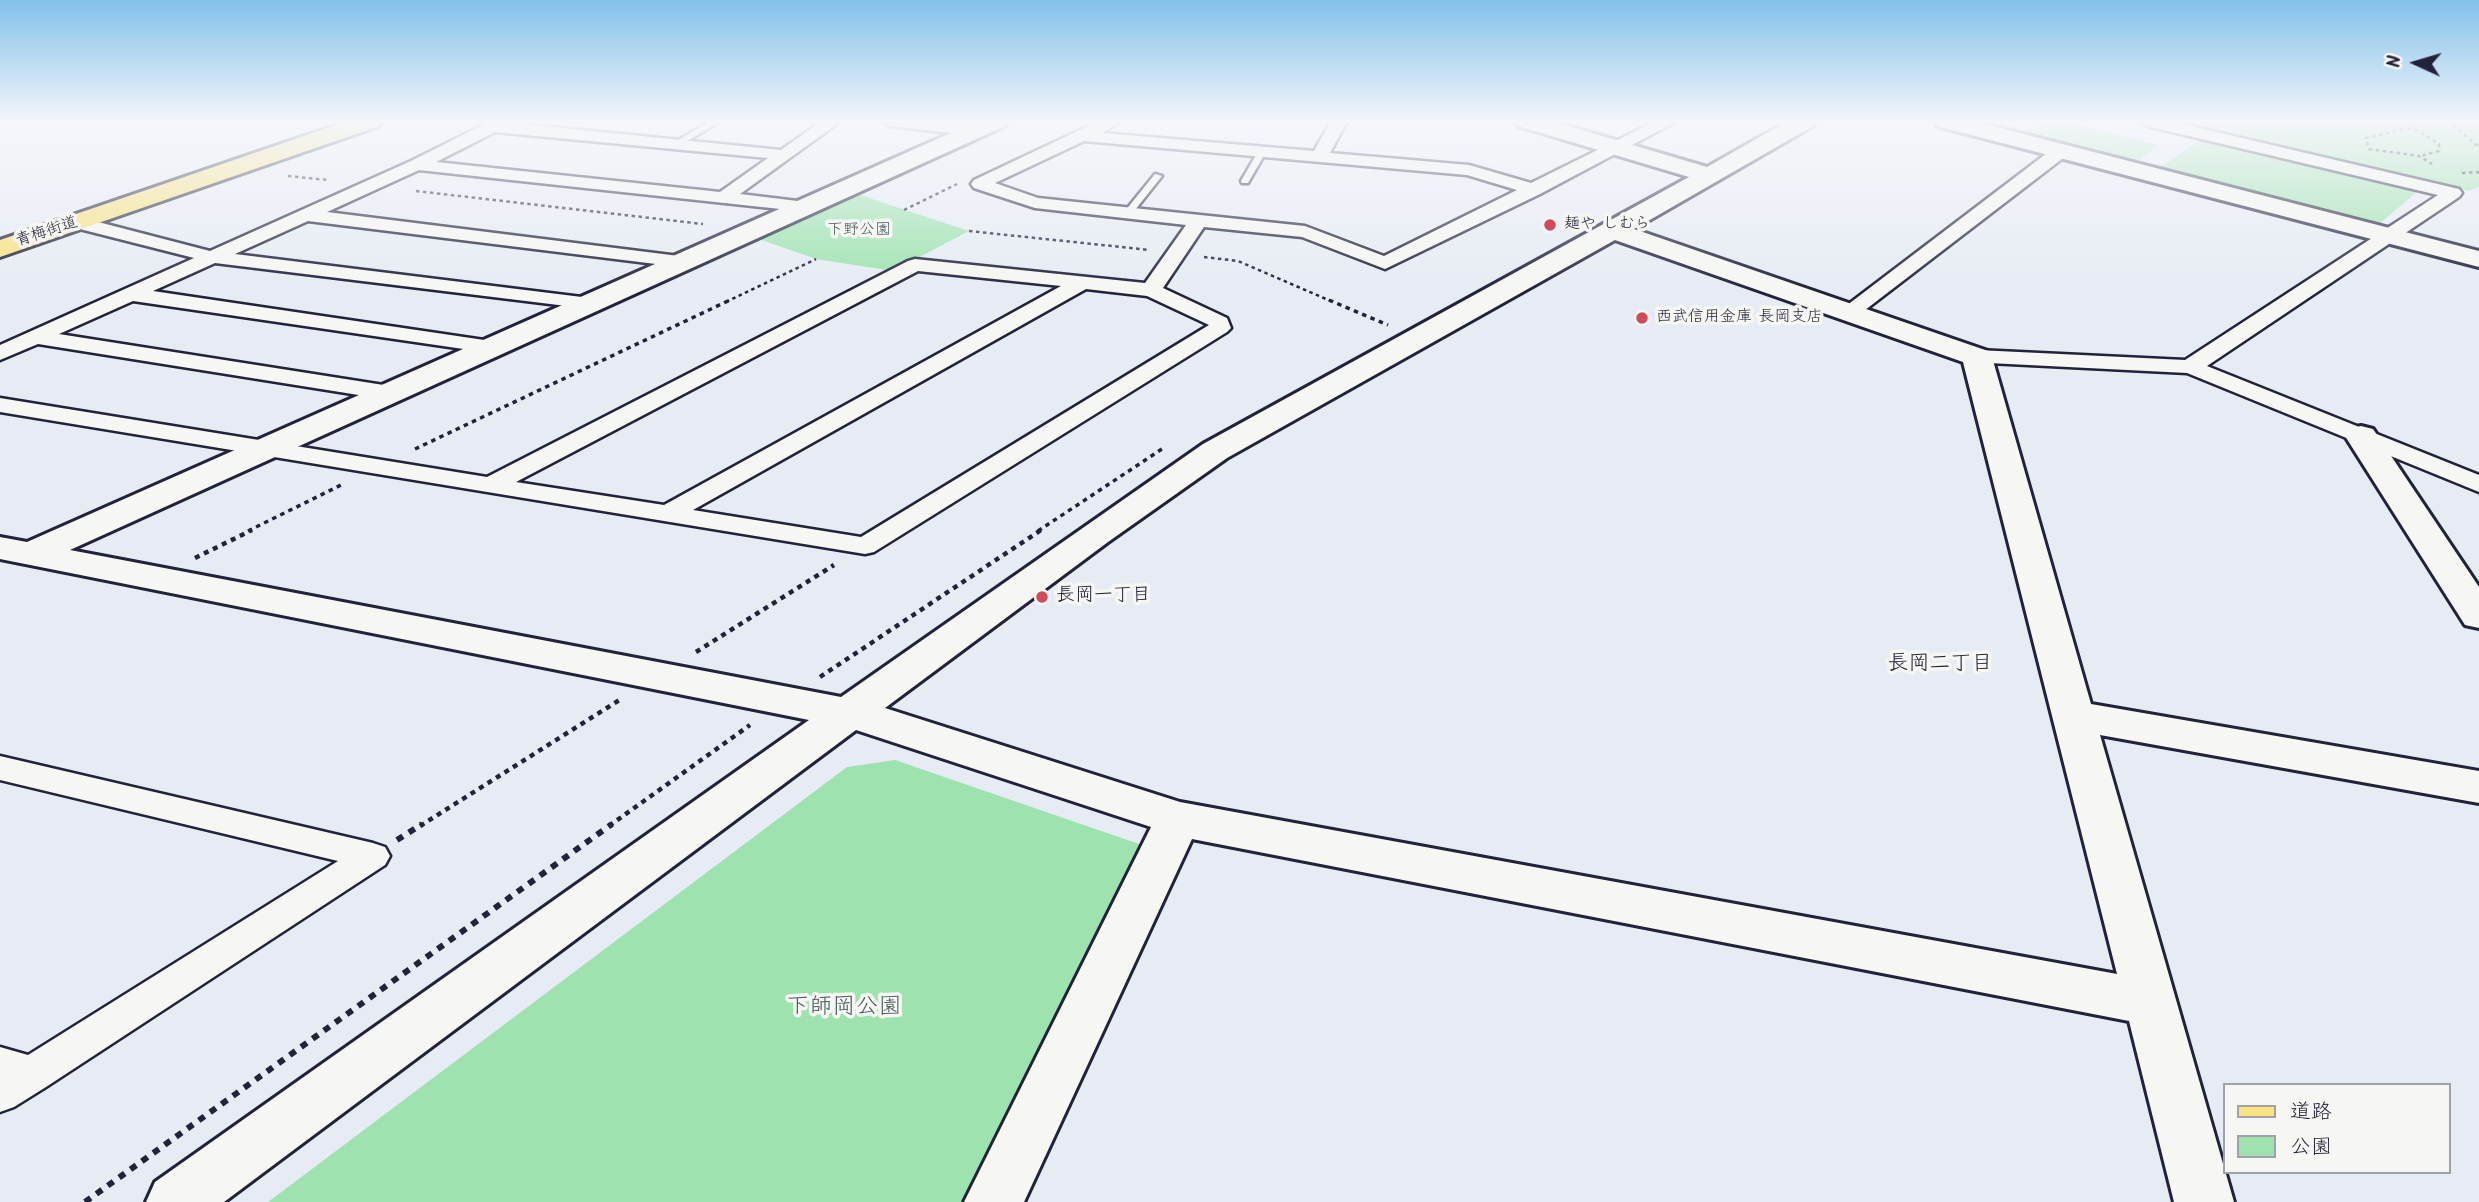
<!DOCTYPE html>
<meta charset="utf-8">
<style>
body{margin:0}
#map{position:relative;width:2479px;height:1202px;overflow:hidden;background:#e7ecf4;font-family:Kalam,"Klee One",sans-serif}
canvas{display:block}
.legend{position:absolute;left:2223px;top:1083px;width:228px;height:91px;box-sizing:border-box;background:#f6f6f2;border:2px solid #a1a1a9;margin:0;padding:9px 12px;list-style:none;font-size:21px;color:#22223b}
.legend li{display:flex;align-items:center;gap:14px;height:35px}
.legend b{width:35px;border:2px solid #a1a1a9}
.north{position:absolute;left:2381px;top:28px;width:70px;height:70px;-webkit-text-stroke:5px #f6f6f2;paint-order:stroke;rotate:274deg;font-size:19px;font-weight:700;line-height:28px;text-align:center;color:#22223b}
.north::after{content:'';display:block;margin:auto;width:24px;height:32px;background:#22223b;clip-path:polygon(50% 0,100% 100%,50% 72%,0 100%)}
</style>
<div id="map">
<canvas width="2479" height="1202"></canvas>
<ul class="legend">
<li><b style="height:9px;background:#f8e281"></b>道路</li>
<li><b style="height:19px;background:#9ee3af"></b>公園</li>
</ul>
<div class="north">N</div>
</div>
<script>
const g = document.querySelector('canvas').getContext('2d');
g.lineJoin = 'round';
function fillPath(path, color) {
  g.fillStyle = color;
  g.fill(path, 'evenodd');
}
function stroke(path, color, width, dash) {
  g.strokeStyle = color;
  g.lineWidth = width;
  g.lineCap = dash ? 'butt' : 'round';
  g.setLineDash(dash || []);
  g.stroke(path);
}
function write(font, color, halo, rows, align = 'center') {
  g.font = font + ' Kalam,"Klee One",sans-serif';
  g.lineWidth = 7;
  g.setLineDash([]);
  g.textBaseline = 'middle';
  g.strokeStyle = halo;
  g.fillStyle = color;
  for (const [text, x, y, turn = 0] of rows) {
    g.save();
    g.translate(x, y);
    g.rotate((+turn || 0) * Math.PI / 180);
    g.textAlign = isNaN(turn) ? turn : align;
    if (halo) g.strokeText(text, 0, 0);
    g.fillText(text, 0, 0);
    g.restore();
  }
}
const green = new Path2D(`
 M 2042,121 L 2063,121 L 2158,145 L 2139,160 L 2027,132 Z
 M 2160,121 L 2479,121 L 2479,187 L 2469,191 Z
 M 2203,138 L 2419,190 L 2378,225 L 2159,168 Z
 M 857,194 L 969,231 L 893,271 L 816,259 L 759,239 Z
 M 895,760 L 1142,845 L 965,1202 L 268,1202 L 847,767 Z`);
const pathFar3 = new Path2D(`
 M 2403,121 L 2408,128 L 2366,138 L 2369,149 L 2419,156 L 2432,164
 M 2448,121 L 2479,147
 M 2408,128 L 2417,130 L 2439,144 L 2439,151 L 2420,156
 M 2462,173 L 2479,172
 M 288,176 L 328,180
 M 416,191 L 703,224
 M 904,210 L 957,184
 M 969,231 L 1150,250
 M 1204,257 L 1238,261 L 1333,302
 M 726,302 L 816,259`);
const pathFar2 = new Path2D(`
 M 1329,300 L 1388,325
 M 415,449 L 730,300
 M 248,531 L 341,485
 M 1038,531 L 1165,447`);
const pathFar1 = new Path2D(`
 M 195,558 L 252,530
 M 696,652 L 834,565
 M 820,677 L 1041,530
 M 420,826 L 621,699
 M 609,826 L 750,725`);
const path = new Path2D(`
 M 397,840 L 422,824
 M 85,1202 L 612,824`);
const lane = new Path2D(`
 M 710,121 L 720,121 L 679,146 L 672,144 Z
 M 1259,150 L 1266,152 L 1248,183 L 1242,183 L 1241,181 Z
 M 1155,174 L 1162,176 L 1131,215 L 1125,215 L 1125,211 Z`);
const street = new Path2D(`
 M 491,121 L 781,150 L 822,121 L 841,121 L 740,194 L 814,203 L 817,207 L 814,211 L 808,212 L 419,170 L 327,212 L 687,257 L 690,261 L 680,267 L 308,221 L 235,254 L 598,299 L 601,303 L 598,307 L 591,309 L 215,263 L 153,291 L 491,341 L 499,342 L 502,347 L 499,352 L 491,353 L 133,301 L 59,334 L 390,386 L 398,388 L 401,393 L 398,398 L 390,400 L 38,344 L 0,360 L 0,345 L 194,258 L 72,227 L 70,223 L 72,219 L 79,217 L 210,251 L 411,161 ZM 495,132 L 768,158 L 720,192 L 436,162 Z
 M 882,121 C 902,121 973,119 985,131 L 977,136 L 890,126 Z
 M 1099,121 L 1121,121 L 1102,133 L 1314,151 L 1331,121 L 1347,121 L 1330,153 L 1469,165 L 1531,183 L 1656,121 L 1677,121 L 1540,194 L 1385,269 L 1302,237 L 1204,227 L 1163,288 L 1227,318 L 1231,328 L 1227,332 L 874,552 L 865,554 L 0,412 L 0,398 L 487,477 L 908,261 L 915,259 L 1145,283 L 1186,225 L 1035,208 L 974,188 L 971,184 L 974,180 ZM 1084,141 L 1467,175 L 1517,190 L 1384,256 L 1305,226 L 1038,198 L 995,183 ZM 918,271 L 1061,286 L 664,505 L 516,482 ZM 1086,289 L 1147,296 L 1209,325 L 861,537 L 693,510 Z
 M 2139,121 L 2169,121 L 2459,189 L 2462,193 L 2459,197 L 2207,366 L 2479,475 L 2479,492 L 2187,373 L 1969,362 L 1966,357 L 1969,352 L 1977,350 L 2185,360 L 2438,195 L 2147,126 Z
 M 2061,146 L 2069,151 L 2067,155 L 1856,317 L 1842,317 L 1839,313 L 1842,309 L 2055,147 Z
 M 0,756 L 373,843 L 385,847 L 390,856 L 385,865 L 46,1087 L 14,1107 L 0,1112 L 0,1047 L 28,1055 L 338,861 L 0,780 Z`);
const secondary = new Path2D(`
 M 978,121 L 1008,121 L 1005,126 L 70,550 L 841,697 L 1203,444 L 1689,177 L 1518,126 L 1515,121 L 1551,121 L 1707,167 L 1788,121 L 1816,121 L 1813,126 L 1634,229 L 1988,351 L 1992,357 L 2091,704 L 2479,771 L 2479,803 L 2100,735 L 2234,1202 L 2174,1202 L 2129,1021 L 1192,839 L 1024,1202 L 964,1202 L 1151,827 L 856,730 L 224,1202 L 146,1202 L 155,1182 L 809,720 L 0,559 L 0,537 L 27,542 ZM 1615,240 L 1963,362 L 2117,974 L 1180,802 L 885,708 L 1108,542 L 1227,458 Z
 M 1934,121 L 1973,121 L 2479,251 L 2479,267 L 1937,126 Z
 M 2361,426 L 2373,429 L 2479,587 L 2479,628 L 2465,625 L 2345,436 L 2349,429 Z`);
const primary = new Path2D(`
 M 348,121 L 382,121 L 379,126 L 0,257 L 0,240 Z`);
const markers = [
 [1550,225,7,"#d1495b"],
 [1642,318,7,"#d1495b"],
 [1042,597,7,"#d1495b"]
];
const farPoinames = [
 ["麺や しむら",1564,225],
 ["西武信用金庫 長岡支店",1656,318]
];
const farParknames = [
 ["下野公園",859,231]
];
const farStreetnames = [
 ["青梅街道",47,233,-18]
];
const poiNames = [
 ["長岡一丁目",1056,597]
];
const neighbourhoodNames = [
 ["長岡二丁目",1940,665]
];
const nearParknames = [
 ["下師岡公園",844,1009]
];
fillPath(green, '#9ee3af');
stroke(lane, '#22223b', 5);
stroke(street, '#22223b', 5);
stroke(secondary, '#22223b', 6);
stroke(primary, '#22223b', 6);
stroke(pathFar3, '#22223b', 2.5, [3.5, 3.5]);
stroke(pathFar2, '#22223b', 3.5, [4.5, 4.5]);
stroke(pathFar1, '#22223b', 4.5, [5, 5]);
stroke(path, '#22223b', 6, [7, 7]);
fillPath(lane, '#f6f6f2');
fillPath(street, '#f6f6f2');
fillPath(secondary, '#f6f6f2');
fillPath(primary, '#f8e281');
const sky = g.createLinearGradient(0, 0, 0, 290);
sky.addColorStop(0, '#83c1ea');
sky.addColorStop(0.42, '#f4f6fa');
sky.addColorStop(1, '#f4f6fa00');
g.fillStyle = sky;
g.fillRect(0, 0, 2479, 290);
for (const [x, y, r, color] of markers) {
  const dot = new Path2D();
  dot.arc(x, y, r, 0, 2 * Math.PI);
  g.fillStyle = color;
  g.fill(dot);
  stroke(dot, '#f6f6f2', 2.5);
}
write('16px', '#22223b', '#f6f6f2', farPoinames, 'left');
write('16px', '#475c5e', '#f6f6f2', farParknames);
write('16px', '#22223b', '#f6f6f2', farStreetnames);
write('19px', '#22223b', '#f6f6f2', poiNames, 'left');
write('21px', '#22223b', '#f6f6f2', neighbourhoodNames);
write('23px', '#475c5e', '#f6f6f2', nearParknames);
</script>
